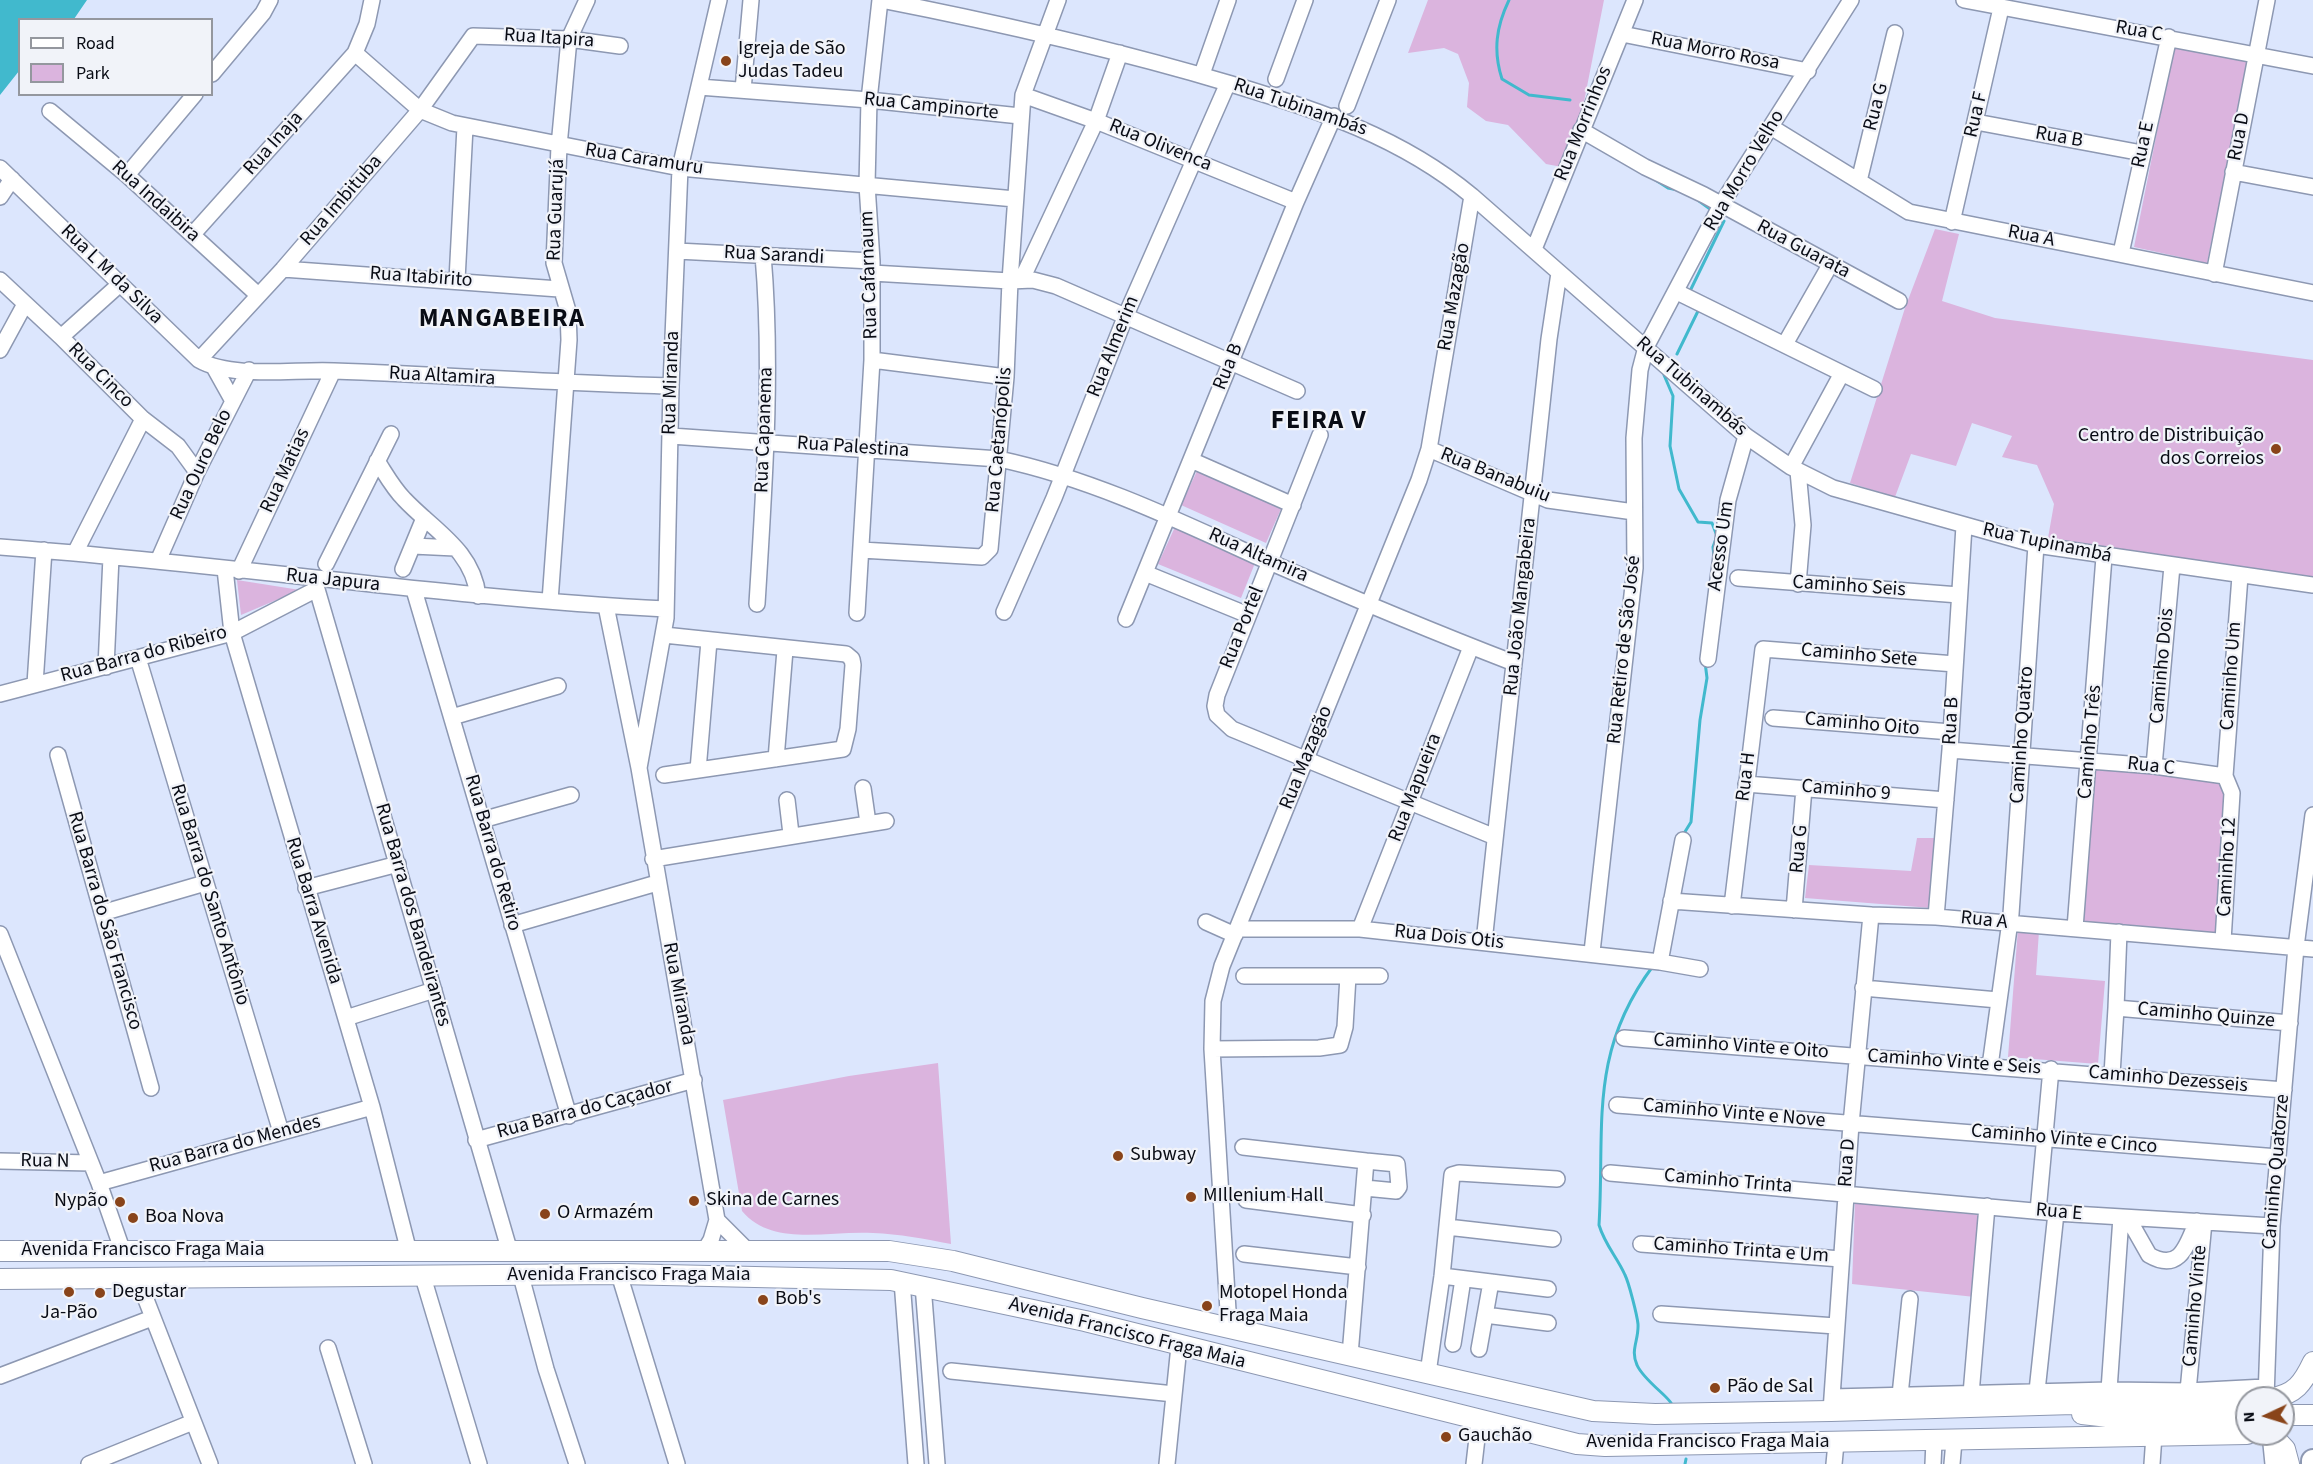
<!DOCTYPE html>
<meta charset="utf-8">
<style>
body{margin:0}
#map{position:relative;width:2313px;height:1464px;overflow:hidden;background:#dce6fd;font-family:"Source Sans 3",sans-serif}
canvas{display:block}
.legend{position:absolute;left:18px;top:18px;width:195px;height:78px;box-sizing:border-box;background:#f1f3f9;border:2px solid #94979e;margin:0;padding:8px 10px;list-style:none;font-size:18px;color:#090c15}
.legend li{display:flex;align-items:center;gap:12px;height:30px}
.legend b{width:30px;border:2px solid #94979e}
.north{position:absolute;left:2235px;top:1386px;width:60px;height:60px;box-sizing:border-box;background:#f1f3f9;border:2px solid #94979e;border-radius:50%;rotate:266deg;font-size:16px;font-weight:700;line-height:24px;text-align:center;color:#090c15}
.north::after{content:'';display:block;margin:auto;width:21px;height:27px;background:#89441a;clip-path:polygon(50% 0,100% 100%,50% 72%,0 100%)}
</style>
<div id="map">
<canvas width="2313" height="1464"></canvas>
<ul class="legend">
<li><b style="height:8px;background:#fff"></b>Road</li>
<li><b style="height:16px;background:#dbb4de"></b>Park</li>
</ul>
<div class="north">N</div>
</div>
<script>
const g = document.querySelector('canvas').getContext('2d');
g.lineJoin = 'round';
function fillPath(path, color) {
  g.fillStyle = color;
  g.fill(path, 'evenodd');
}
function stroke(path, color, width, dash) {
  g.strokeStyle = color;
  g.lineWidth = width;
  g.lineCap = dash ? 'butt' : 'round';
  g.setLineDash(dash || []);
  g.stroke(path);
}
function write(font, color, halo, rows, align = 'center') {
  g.font = font + ' "Source Sans 3",sans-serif';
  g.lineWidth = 4.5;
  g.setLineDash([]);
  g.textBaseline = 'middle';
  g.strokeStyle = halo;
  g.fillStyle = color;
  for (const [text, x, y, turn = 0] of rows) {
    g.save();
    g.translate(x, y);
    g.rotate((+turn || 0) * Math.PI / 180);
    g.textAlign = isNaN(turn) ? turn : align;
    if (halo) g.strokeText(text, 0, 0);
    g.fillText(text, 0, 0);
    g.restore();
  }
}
const green = new Path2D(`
 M 1428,0 L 1604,0 L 1581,117 L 1562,167 L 1546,164 L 1508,125 L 1486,121 L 1467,107 L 1469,83 L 1458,54 L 1444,48 L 1408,53 Z
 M 2175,42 L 2249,57 L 2207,263 L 2134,247 Z
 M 1935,229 L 1959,234 L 1942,301 L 1995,318 L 2313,360 L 2313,577 L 2048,538 L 2054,504 L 2037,465 L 2002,457 L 2012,436 L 1972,423 L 1956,466 L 1911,454 L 1895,497 L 1850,483 L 1905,308 Z
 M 1197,471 L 1281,509 L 1266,543 L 1181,505 Z
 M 1175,527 L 1255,563 L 1241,598 L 1158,564 Z
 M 237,580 L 300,590 L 241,615 Z
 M 2094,768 L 2221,780 L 2227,788 L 2217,935 L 2082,923 Z
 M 1917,838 L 1936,838 L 1931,908 L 1805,898 L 1809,865 L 1911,871 Z
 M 2018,929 L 2039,931 L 2036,975 L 2105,981 L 2098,1064 L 2008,1057 Z
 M 938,1063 L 951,1244 C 925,1239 899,1234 873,1233 C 830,1230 773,1248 742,1211 L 723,1100 L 849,1076 Z
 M 1855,1203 L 1980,1215 L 1975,1297 L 1852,1284 Z`);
const water = new Path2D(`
 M 0,0 L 87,0 L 74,19 L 20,20 L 19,71 L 0,95 Z`);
const stream = new Path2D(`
 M 1509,0 C 1496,27 1493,51 1502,79 L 1529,95 L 1570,100
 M 1654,179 L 1668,188 L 1678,190
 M 1699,201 L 1710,209
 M 1691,289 L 1724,221
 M 1677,354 L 1699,309
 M 1664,375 L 1673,396 L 1670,446 L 1679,489 L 1698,522 L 1712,523 L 1717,536 L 1713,547 L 1714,557
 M 1683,835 L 1691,822 L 1700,720 L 1707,678 L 1705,662
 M 1653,966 C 1588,1053 1605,1125 1599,1225 C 1605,1245 1617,1257 1625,1275 C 1629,1283 1637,1315 1638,1324 C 1639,1340 1630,1350 1637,1365 C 1644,1381 1671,1398 1672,1405
 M 1685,1464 L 1686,1459`);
const minor = new Path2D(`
 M 372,0 L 367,24 L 355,53 L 420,110 L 452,123 L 680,168 L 1015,199
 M 881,0 C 999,23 1116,50 1231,84 C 1318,110 1401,137 1472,196 L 1746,436 L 1791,467 L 1833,488 L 2036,545 L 2313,585
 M 1964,0 L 2313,66
 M 1622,34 L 1808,71
 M 212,74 L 263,13 L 270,0
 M 1202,74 L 1228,0
 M 1276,79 L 1305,0
 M 699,87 L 869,100 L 1020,116
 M 743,90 L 751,0
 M 1023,95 L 1096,121 L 1296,202
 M 1347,106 L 1388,0
 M 50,111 L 127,175 L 258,295
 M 1976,122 L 2142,153
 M 1771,127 L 1909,212 L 2313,293
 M 1581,130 L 1645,167 L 1704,195 L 1899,301
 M 0,168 L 199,360 C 232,379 295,369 334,371 C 446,375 559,383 671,386
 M 2233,172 L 2313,187
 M 127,175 L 195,94
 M 1859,181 L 1895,33
 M 0,197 L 12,179
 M 1952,222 L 2001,8
 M 193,234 L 355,53
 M 1534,249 L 1635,0
 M 677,251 L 872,261
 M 2121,253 L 2169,37
 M 283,269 L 559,289
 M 872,273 L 1010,281 L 1033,280 L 1056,286 L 1297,391
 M 2214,274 L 2267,0
 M 1022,279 L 1096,121 L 1120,53
 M 0,280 L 61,337 L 143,419 L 178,446 L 197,472
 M 457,280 L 465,127
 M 1677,292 L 1874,389
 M 61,337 L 120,284
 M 1785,344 L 1830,265
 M 0,350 L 25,304
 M 199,360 L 283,269 L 420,110 L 473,36 L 569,39 L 620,46
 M 872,360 L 1006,377
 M 214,367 L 233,401
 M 1320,435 L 1217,695 L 1215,706 L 1217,715 L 1232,729 L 1495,837
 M 671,436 L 999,459 C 1089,478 1175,519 1258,557 C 1343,594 1428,630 1514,663
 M 1429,449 L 1548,500 L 1634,512
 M 1191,460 L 1293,505
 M 377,461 C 385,473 393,488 404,499 C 433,530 473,550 478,596
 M 1791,467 L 1841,375
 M 1798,471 L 1803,525 L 1798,584
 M 413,546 L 455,548
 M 0,547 C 222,563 443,598 666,609
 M 861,550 L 982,557 L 990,549 L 1006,377 L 1010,281 L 1023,95 L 1058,0
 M 75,553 L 143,419
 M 158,561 L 197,472 L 249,370
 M 326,564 L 391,434
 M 225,569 L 232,633 L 372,1107 L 409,1252
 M 403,569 L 424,518
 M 239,571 L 333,371
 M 1145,573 L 1248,615
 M 1738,578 L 1959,595
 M 314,579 L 510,1252
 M 414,590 L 569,1116
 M 550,601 L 569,340 L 568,311 L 554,263 L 559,146 L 569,39 L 587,0
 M 757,604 C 764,488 773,371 763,255
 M 606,606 L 639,768 L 717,1220 L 711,1240 L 703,1253
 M 1004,612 L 1054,498 L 1126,315 L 1228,83
 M 857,613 L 872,360 L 872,261 L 867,185 L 869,100 L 880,0
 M 1126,619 L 1296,202 L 1334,116
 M 138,658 L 281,1132
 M 1708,659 L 1728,500 L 1746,436
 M 106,667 L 111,557
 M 35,684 L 44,550
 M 0,694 L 232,633 L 315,590
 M 452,717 L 558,686
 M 1773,718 L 1951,732
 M 1950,750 L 2154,766 L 2225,776 L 2232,793 L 2223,941
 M 58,755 L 151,1088
 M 776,759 L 785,650
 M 2154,766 L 2172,566
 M 639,768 L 666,618 L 671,386 L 680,168 L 719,0
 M 698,770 L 709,641
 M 664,775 L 843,749 L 848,729 L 853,665 L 852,659 L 846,654 L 664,635
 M 2225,776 L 2240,576
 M 1746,784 L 1946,800
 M 863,788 L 868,823
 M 787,800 L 791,834
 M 482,820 L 571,795
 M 1683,840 L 1660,962 L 1700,969
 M 653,859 L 886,821
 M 306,888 L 398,864
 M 1671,901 L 1871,915 L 1936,917 L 2313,949
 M 1732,906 L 1763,649 L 1955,664
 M 1794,910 L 1804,788
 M 102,913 L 205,883
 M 1936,917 L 1950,750 L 1964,526
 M 1206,922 L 1235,935
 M 512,925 L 657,883
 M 2075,928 L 2104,557
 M 1237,929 L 1360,929 L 1660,962
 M 1360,929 L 1471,647
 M 0,934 L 99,1183 L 123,1252
 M 1484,942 L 1549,339 L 1559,273
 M 1592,952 L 1635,568 L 1634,438 L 1640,370 L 1646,347 L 1721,205 L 1851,0
 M 1244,976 L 1380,976
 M 1863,988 L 1998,1000
 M 2116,1008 L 2119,932
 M 346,1018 L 434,990
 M 1624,1038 L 2284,1090
 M 1212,1049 L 1319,1048 L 1340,1045 L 1345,1027 L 1348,976
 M 1990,1066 L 2011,914 L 2036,545
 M 2112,1075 L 2116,1008 L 2290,1023
 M 1617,1105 L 2278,1157
 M 476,1140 L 694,1080
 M 1243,1147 L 1366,1161 L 1350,1355
 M 0,1161 L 91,1163
 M 1610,1173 L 2056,1213 L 2272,1226
 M 99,1183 L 372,1107
 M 1365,1188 L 1396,1191 L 1399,1187 L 1397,1164 L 1366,1161
 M 1246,1200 L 1363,1215
 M 2038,1211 L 2051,1069
 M 2121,1217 L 2109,1390 L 2188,1391 L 2265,1387
 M 2128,1218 L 2149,1255 C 2180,1273 2187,1245 2197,1221
 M 717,1220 L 748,1251
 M 1447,1227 L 1553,1239
 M 1641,1244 L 1841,1259
 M 1244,1254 L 1358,1267
 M 619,1274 L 677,1464
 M 521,1276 L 546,1369 L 577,1464
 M 1442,1276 L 1548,1289
 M 423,1277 L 479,1464
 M 138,1279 L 210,1464
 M 902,1281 L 916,1464
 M 923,1285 L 937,1464
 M 1661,1314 L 1836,1326
 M 1485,1315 L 1548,1323
 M 1229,1327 L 1212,1049 L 1213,1001 L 1222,966 L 1419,480 L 1429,449 L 1472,196
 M 1453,1344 L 1463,1279
 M 328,1348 L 364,1464
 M 1479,1349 L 1491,1282
 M 951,1371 L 1174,1394
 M 1428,1373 L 1442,1276 L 1452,1175 L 1459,1173 L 1557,1179
 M 0,1376 L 152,1318
 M 2037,1391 L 2056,1213
 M 2188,1391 L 2204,1222
 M 1971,1394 L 1987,1206
 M 1900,1395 L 1910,1299
 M 1832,1397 L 2109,1390
 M 2266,1398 L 2272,1226 L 2296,947 L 2313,815
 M 1831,1411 L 1851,1124 L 1871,915
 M 2270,1434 L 2273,1464
 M 89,1464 L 193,1422
 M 1167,1464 L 1179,1346
 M 1474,1464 L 1479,1421
 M 1834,1464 L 1836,1443
 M 1933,1464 L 1934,1441
 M 1952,1464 L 1954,1441
 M 2152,1464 L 2154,1435`);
const major = new Path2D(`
 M 0,1251 L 889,1251 L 953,1261 L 1142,1308 L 1593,1411 L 1655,1414 L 1831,1411 L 2247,1399
 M 0,1279 L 619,1274 L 891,1280 L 1085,1321 L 1577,1444 L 1605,1446 L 2247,1434
 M 2271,1398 C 2295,1395 2303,1383 2313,1362
 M 2082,1414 L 2127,1419 L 2247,1416
 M 2283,1415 L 2313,1415
 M 2271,1434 L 2285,1449 L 2289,1464`);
const highway = new Path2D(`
 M 2313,1464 L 2313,1461`);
const markers = [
 [726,61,6,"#89441a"],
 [2276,449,6,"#89441a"],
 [1118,1156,6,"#89441a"],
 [1191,1197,6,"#89441a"],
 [694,1201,6,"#89441a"],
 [120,1202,6,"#89441a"],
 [545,1214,6,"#89441a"],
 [133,1218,6,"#89441a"],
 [69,1292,6,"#89441a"],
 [100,1293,6,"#89441a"],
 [763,1300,6,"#89441a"],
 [1207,1306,6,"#89441a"],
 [1715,1388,6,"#89441a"],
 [1446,1437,6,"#89441a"]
];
const streetNames = [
 ["Rua C",2139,32,10],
 ["Rua Itapira",549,39,4],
 ["Rua Morro Rosa",1715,52,11],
 ["Rua Campinorte",931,107,6],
 ["Rua G",1877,107,-76],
 ["Rua Tubinambás",1300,108,19],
 ["Rua F",1977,115,-77],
 ["Rua Morrinhos",1584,124,-68],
 ["Rua D",2240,137,-79],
 ["Rua B",2059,138,10],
 ["Rua Inaja",274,144,-48],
 ["Rua E",2144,145,-78],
 ["Rua Olivenca",1160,146,22],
 ["Rua Caramuru",644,160,9],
 ["Rua Morro Velho",1745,171,-59],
 ["Rua Imbituba",342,201,-49],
 ["Rua Indaibira",155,202,42],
 ["Rua Guarujá",557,210,-88],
 ["Rua A",2031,237,11],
 ["Rua Guarata",1803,250,28],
 ["Rua Sarandi",774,256,3],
 ["Rua L M da Silva",111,275,44],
 ["Rua Cafarnaum",870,275,-92],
 ["Rua Itabirito",421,278,4],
 ["Rua Mazagão",1455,297,-80],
 ["Rua Almerim",1114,347,-68],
 ["Rua B",1229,367,-68],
 ["Rua Cinco",100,376,45],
 ["Rua Altamira",442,377,3],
 ["Rua Miranda",672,383,-88],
 ["Rua Tubinambás",1691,387,41],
 ["Rua Capanema",765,430,-88],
 ["Rua Caetanópolis",1000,440,-85],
 ["Rua Palestina",853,448,4],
 ["Rua Ouro Belo",202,465,-65],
 ["Rua Matias",286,471,-65],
 ["Rua Banabuiu",1495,476,22],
 ["Rua Tupinambá",2047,544,12],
 ["Acesso Um",1722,546,-82],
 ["Rua Altamira",1258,556,24],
 ["Rua Japura",333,581,6],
 ["Caminho Seis",1849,587,4],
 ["Rua João Mangabeira",1521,607,-84],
 ["Rua Portel",1243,628,-68],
 ["Rua Retiro de São José",1625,650,-84],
 ["Rua Barra do Ribeiro",144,655,-15],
 ["Caminho Sete",1859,656,5],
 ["Caminho Dois",2163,666,-85],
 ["Caminho Um",2232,676,-86],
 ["Rua B",1952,721,-87],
 ["Caminho Oito",1862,725,5],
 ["Caminho Quatro",2023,735,-86],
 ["Caminho Três",2091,742,-85],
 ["Rua Mazagão",1307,758,-68],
 ["Rua C",2151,767,6],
 ["Rua H",1747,777,-83],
 ["Rua Mapueira",1416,788,-69],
 ["Caminho 9",1846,791,5],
 ["Rua G",1800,849,-85],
 ["Rua Barra do Retiro",492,853,74],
 ["Caminho 12",2228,867,-87],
 ["Rua Barra do Santo Antônio",209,895,73],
 ["Rua Barra Avenida",313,911,73],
 ["Rua Barra dos Bandeirantes",412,915,74],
 ["Rua Barra do São Francisco",104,921,74],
 ["Rua A",1984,921,6],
 ["Rua Dois Otis",1449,938,6],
 ["Rua Miranda",678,994,79],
 ["Caminho Quinze",2206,1016,5],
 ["Caminho Vinte e Oito",1741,1047,4],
 ["Caminho Vinte e Seis",1954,1063,4],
 ["Caminho Dezesseis",2168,1080,5],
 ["Rua Barra do Caçador",585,1110,-15],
 ["Caminho Vinte e Nove",1734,1114,5],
 ["Caminho Vinte e Cinco",2064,1140,5],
 ["Rua Barra do Mendes",235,1145,-15],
 ["Rua N",45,1162,1],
 ["Rua D",1848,1163,-86],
 ["Caminho Quatorze",2277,1172,-85],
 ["Caminho Trinta",1728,1182,5],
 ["Rua E",2059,1213,5],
 ["Avenida Francisco Fraga Maia",143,1251],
 ["Caminho Trinta e Um",1741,1251,4],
 ["Avenida Francisco Fraga Maia",629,1276],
 ["Caminho Vinte",2196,1306,-85],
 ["Avenida Francisco Fraga Maia",1127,1334,14],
 ["Avenida Francisco Fraga Maia",1708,1443]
];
const poiNames = [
 ["Igreja de São",738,50],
 ["Judas Tadeu",738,73],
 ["Centro de Distribuição",2264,437,"right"],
 ["dos Correios",2264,460,"right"],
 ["Subway",1130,1156],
 ["MIllenium Hall",1203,1197],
 ["Skina de Carnes",706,1201],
 ["Nypão",108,1202,"right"],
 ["O Armazém",557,1214],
 ["Boa Nova",145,1218],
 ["Degustar",112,1293],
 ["Motopel Honda",1219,1294],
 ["Fraga Maia",1219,1317],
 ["Bob's",775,1300],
 ["Ja-Pão",69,1314,"center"],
 ["Pão de Sal",1727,1388],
 ["Gauchão",1458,1437]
];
const districtNames = [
 ["MANGABEIRA",502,320],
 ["FEIRA V",1319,422]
];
fillPath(green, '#dbb4de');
fillPath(water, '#41b9cd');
stroke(stream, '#41b9cd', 3);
stroke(minor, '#8d98b2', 18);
stroke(major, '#8d98b2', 22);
stroke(highway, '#8d98b2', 26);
stroke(minor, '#fff', 15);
stroke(major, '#fff', 20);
stroke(highway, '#fff', 22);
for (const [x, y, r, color] of markers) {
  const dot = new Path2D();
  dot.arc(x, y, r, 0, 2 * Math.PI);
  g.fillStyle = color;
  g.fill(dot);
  stroke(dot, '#f1f3f9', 2);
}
write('20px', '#090c15', '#f1f3f9', streetNames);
write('20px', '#090c15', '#f1f3f9', poiNames, 'left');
g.letterSpacing = '1.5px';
write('bold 26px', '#090c15', '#f1f3f9', districtNames);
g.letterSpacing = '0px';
</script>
